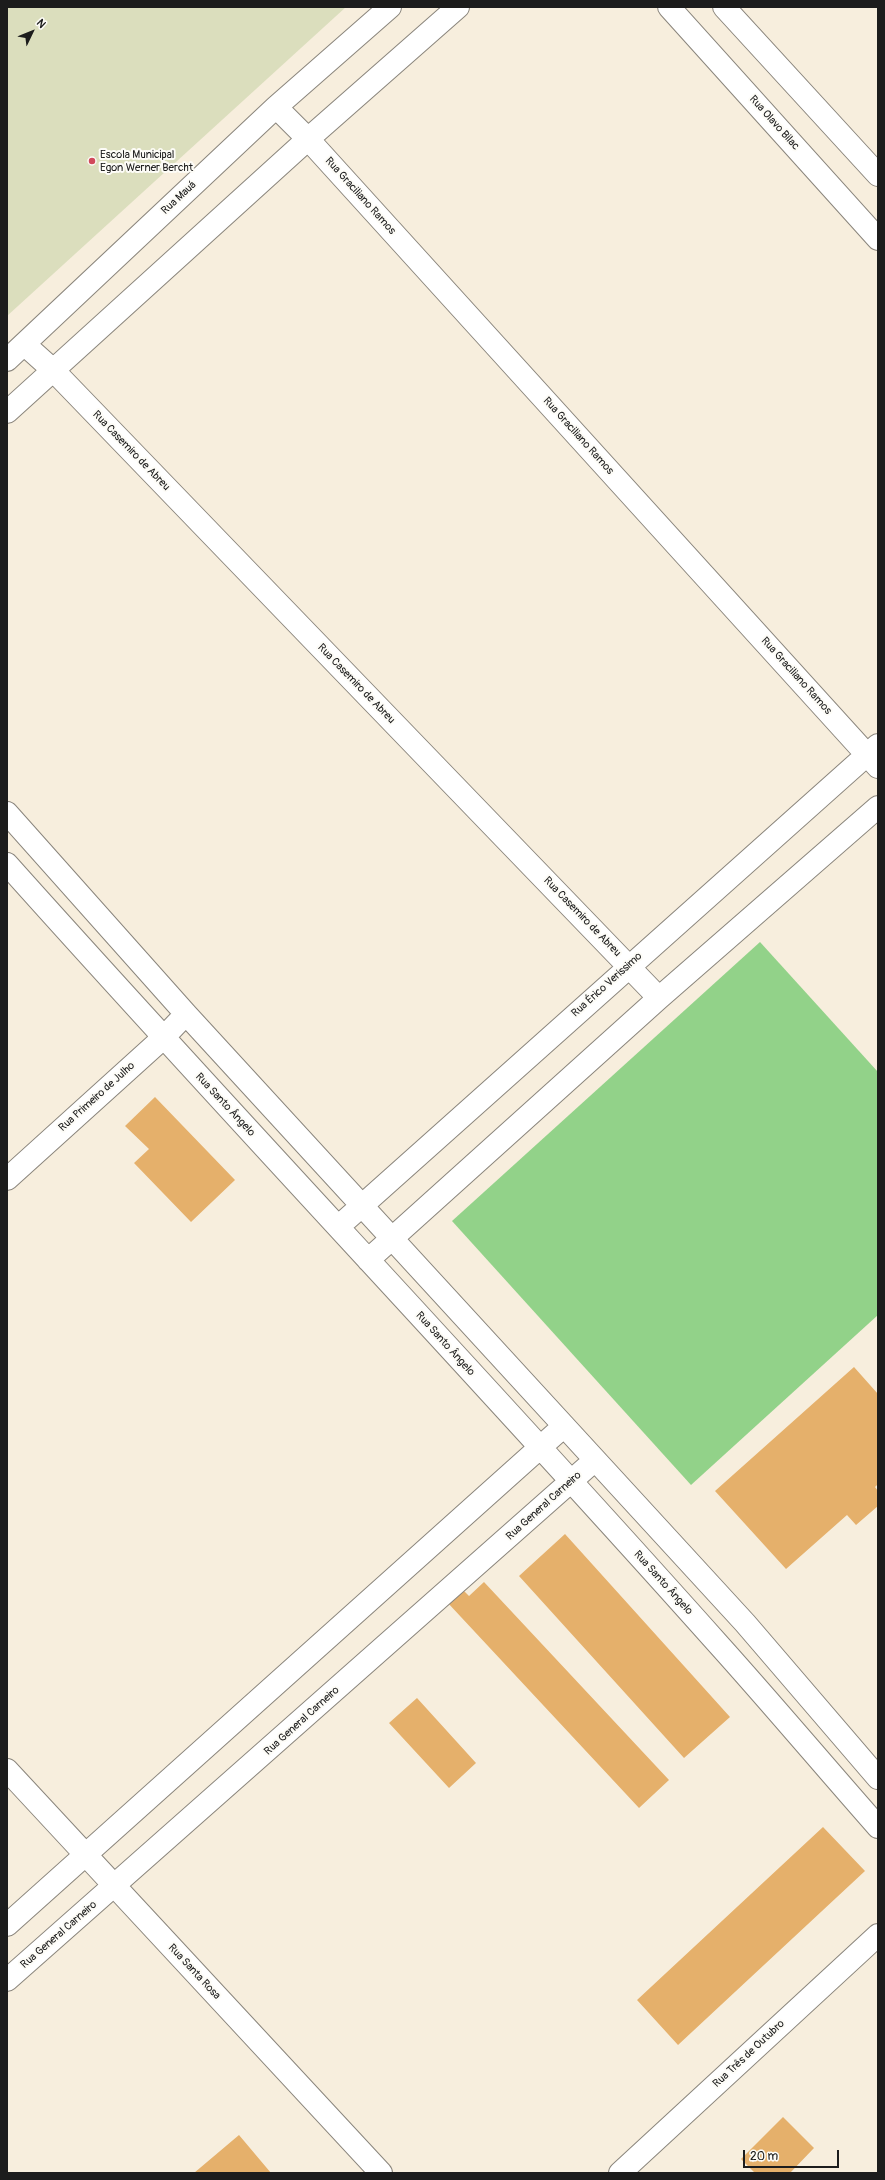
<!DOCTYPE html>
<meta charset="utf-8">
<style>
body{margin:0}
#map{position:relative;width:885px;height:2180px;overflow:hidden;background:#f7eedd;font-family:Pangolin,sans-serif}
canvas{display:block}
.frame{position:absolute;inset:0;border:8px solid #1c1c1c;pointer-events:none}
.north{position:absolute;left:12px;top:12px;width:40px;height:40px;-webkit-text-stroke:3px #fdfcf7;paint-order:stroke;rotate:47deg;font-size:11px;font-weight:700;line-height:16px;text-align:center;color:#1c1c1c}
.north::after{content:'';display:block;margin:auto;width:14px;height:18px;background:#1c1c1c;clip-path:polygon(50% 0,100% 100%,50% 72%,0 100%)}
.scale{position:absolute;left:743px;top:2150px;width:96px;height:18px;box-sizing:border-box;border:2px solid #1c1c1c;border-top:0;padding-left:5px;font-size:12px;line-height:14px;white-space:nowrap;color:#1c1c1c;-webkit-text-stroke:3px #fdfcf7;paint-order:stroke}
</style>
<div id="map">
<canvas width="885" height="2180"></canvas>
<div class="frame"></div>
<div class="north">N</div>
<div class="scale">20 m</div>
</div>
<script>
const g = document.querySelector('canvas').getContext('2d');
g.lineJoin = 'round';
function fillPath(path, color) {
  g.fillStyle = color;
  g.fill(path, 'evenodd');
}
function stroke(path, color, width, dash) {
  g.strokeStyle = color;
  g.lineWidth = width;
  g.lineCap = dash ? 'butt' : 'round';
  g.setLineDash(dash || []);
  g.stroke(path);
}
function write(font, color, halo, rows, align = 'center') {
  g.font = font + ' Pangolin,sans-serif';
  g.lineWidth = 4;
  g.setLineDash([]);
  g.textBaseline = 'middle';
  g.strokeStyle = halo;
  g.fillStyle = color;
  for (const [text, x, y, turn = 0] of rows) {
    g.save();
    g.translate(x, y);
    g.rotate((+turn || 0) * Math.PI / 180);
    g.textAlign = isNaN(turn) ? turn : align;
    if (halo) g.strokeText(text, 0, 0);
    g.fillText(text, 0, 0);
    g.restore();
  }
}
const built = new Path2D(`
 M 7,7 L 346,7 L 7,316 Z`);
const green = new Path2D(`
 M 760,942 L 878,1072 L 878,1315 L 691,1485 L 452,1221 Z`);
const building = new Path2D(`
 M 155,1097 L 235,1180 L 191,1222 L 134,1163 L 149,1149 L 125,1126 Z
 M 854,1367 L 878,1394 L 878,1484 L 875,1487 L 878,1491 L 878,1506 L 856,1525 L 847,1515 L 786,1569 L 715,1491 Z
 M 565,1534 L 730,1717 L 684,1758 L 519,1576 Z
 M 484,1582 L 669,1780 L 639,1808 L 447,1602 L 461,1588 L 469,1596 Z
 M 417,1698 L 476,1763 L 449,1788 L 389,1723 Z
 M 823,1827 L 865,1871 L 678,2045 L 637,2000 Z
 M 783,2117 L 814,2148 L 790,2173 L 755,2173 L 741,2159 Z
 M 239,2135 L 271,2173 L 194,2173 Z`);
const minor = new Path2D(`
 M 669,7 L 878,239
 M 724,7 L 878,175
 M 276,107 L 308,139 L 878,767
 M 24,344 L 53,370 L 659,998
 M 7,360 L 276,107 L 390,7
 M 7,412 L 308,139 L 458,7
 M 7,813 L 186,1014 L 745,1623 L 878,1778
 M 7,864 C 242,1127 485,1382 719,1645 C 773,1705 825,1767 878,1827
 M 7,1179 L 163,1038 L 186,1014
 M 338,1227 L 878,745
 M 368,1260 L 659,998 L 878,807
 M 7,1770 L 381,2173
 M 7,1925 L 564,1426
 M 7,1980 L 595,1460
 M 620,2173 L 878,1935`);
const markers = [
 [92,161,4,"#d1495b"]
];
const streetNames = [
 ["Rua Olavo Bilac",774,123,48],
 ["Rua Graciliano Ramos",360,196,48],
 ["Rua Mauá",179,198,-43],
 ["Rua Graciliano Ramos",578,436,48],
 ["Rua Casemiro de Abreu",131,451,46],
 ["Rua Graciliano Ramos",796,676,48],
 ["Rua Casemiro de Abreu",356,684,46],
 ["Rua Casemiro de Abreu",582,917,46],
 ["Rua Érico Verissimo",607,985,-42],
 ["Rua Primeiro de Julho",97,1097,-42],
 ["Rua Santo Ângelo",225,1105,47],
 ["Rua Santo Ângelo",445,1344,48],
 ["Rua General Carneiro",544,1506,-42],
 ["Rua Santo Ângelo",663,1583,48],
 ["Rua General Carneiro",302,1721,-42],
 ["Rua General Carneiro",59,1935,-41],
 ["Rua Santa Rosa",194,1972,47],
 ["Rua Três de Outubro",749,2054,-43]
];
const poiNames = [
 ["Escola Municipal",100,155],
 ["Egon Werner Bercht",100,168]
];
fillPath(built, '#dbdebd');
fillPath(green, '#92d289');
fillPath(building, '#e5b06b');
stroke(minor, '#8a857c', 24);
stroke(minor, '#fff', 22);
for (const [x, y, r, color] of markers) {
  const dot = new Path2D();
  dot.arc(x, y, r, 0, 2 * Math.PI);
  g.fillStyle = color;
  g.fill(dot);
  stroke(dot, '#fdfcf7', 1.5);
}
write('11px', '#1c1c1c', '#fdfcf7', streetNames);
write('11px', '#1c1c1c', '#fdfcf7', poiNames, 'left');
</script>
